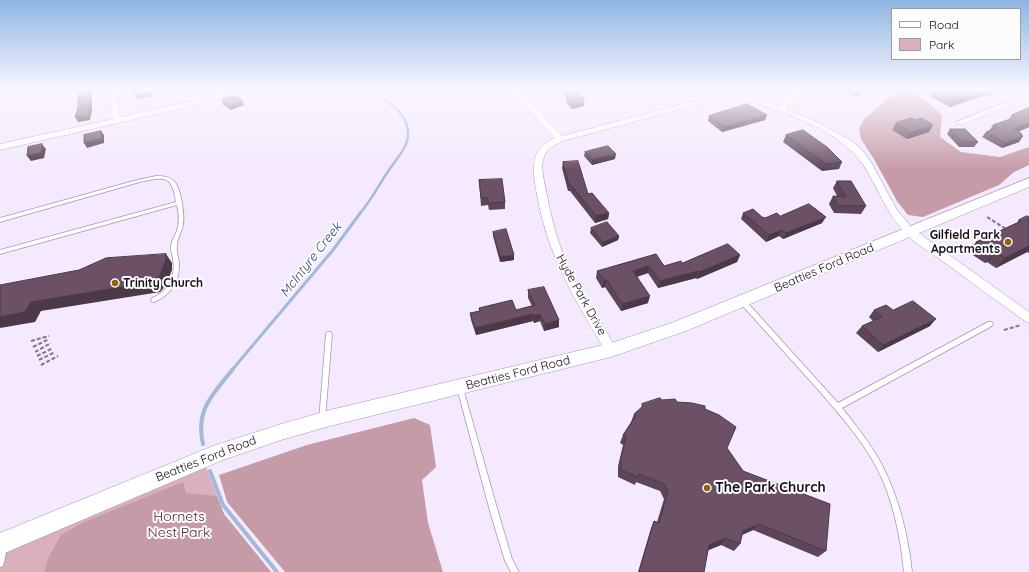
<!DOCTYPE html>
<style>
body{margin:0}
#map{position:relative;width:1029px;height:572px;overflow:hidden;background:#f4e9fe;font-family:Quicksand,sans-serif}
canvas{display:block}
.legend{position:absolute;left:891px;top:8px;width:130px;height:52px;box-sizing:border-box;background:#fcfcfc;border:1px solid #a09da2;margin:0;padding:5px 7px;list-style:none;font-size:12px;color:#150f1a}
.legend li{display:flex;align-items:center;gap:8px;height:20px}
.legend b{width:20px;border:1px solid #a09da2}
</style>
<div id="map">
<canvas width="1029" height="572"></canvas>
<ul class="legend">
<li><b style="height:5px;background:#fff"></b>Road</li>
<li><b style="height:11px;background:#dab0bc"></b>Park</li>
</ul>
</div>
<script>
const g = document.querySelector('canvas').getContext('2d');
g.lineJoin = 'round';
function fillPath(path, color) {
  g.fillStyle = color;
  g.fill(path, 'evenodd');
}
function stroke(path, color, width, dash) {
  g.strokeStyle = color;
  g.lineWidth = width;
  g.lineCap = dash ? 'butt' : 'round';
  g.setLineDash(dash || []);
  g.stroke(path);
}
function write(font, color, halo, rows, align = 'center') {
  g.font = font + ' Quicksand,sans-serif';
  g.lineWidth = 4;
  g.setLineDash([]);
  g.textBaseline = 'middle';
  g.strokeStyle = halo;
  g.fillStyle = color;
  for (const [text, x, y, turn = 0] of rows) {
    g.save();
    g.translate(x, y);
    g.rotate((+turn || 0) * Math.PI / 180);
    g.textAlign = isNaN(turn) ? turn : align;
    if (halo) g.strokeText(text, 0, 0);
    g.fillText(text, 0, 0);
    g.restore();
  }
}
const green = new Path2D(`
 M 205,464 L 224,514 L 271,572 L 0,572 L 0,551 Z`);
const forest = new Path2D(`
 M 898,90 L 923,90 L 917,93 L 942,115 L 940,137 L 961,152 L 1000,157 L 1029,147 L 1029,165 L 1014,172 L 999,185 L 923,217 L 908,215 L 897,201 L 874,159 L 861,139 L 859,129 L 864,119 Z
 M 414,418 L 430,425 L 436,467 L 422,480 L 428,523 L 443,572 L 285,572 L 227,502 L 219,475 L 307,445 Z
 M 183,482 L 186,493 L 217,496 L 224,514 L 271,572 L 44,572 L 49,556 L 61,535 L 84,522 Z`);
const streamFar2 = new Path2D(`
 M 360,213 C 372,200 379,184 389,170 C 395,161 402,154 406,144 C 416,118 389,102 371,90`);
const streamFar1 = new Path2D(`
 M 232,370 L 333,250 L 361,212`);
const stream = new Path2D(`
 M 203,444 C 195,410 213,394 233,369
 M 210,471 L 223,505 L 277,572`);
const path = new Path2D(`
 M 987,217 L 1006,229
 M 1004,330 L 1021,325
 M 31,341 L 49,336
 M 33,347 L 49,339
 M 35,352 L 51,343
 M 37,356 L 53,348
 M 39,360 L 55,352
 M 41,365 L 58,356`);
const lane = new Path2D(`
 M 156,176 C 162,176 169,176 174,181 C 181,188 185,215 183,225 C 182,232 177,238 177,246 C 176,252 179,258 179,264 C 180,281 170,296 154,302 L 152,302 L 151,300 L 152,298 C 167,292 176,277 173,260 C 173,255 170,250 171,245 C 172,241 174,237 176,233 C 180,224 179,214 177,205 L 0,254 L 0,250 L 176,202 C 172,174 164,177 140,182 L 0,222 L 0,218 L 137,180 Z
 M 741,300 L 745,300 L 838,403 L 988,322 L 992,322 L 993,324 L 992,326 L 842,408 C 856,425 870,443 881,463 C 899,497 908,534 912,572 L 904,572 C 901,541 895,510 883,481 C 869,448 845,421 822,394 C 795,364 768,334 741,304 L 740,302 Z
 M 327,332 L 331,332 L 332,334 L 325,420 L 324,422 L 322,423 L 320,422 L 319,420 L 326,334 Z
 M 460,385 L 462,386 L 463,388 L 499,515 L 512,559 L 519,572 L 511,572 L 505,561 L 491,515 L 457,388 L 458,386 Z
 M 2,544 L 5,545 C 7,551 5,560 3,566 L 0,567 L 0,545 Z`);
const street = new Path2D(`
 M 108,90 L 116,90 L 120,117 L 192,101 L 222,90 L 233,90 L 220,98 L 197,105 L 0,150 L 0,144 L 113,119 Z
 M 510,90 L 519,90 L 562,136 L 725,93 L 755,98 L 779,106 C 785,96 798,90 809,90 L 787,105 L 786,109 L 819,123 L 853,142 L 862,150 L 871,162 L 897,210 L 913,229 L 1029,312 L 1029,323 L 1025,321 C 997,301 969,281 941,260 C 930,252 917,245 907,235 C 886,214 878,187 862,163 C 841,130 763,101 725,97 L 563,141 C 535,152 542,170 547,195 C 553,228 563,260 580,290 C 592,310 606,329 617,350 L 615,354 L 611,355 L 607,354 C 575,299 549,260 537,195 C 533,172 528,149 555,138 Z
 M 1029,93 L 1029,98 L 963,124 L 957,124 L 956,122 Z`);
const secondary = new Path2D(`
 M 1029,178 L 1029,187 L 686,331 L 611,357 L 330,426 L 281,440 L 223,460 L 0,555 L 0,533 L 213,446 L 281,424 L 330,410 L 611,343 L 674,322 Z`);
const wall = new Path2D(`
 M 563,90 L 577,90 L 584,101 L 584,106 L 572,109 L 566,102 L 566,97 L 563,94 Z
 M 845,90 L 869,90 L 867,93 L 863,92 L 856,97 L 844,92 Z
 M 934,90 L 1005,90 L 994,94 L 979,97 L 950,107 L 929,96 L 932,91 Z
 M 222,100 L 242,100 L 244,105 L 231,110 L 223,105 Z
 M 1029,108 L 1029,127 L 1018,132 L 1021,135 L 1023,136 L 1019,142 L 1002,148 L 982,137 L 986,132 L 989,131 L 993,125 L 1008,120 L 1012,115 Z
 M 767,115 L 765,120 L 722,132 L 708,121 L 709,116 Z
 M 916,120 L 933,125 L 929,132 L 907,139 L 892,130 L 896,123 Z
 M 950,129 L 978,142 L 974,147 L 959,147 L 947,134 Z
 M 786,135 L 842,162 L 839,169 L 822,171 L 783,142 Z
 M 585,152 L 615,159 L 592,165 L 584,156 Z
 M 563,162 L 588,194 L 609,213 L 608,219 L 595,223 L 570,191 L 568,191 L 562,168 Z
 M 479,180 L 505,202 L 505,209 L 489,210 L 488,205 L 481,206 Z
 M 837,181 L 866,206 L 861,214 L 834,213 L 829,204 L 833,196 L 837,196 L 833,188 Z
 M 743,213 L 765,218 L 780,216 L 822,223 L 783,239 L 779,236 L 766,242 L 741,219 Z
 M 1029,217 L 1029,253 L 1027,252 L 996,268 L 987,262 L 985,263 L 968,252 L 976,242 L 1016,224 L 1019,220 Z
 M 591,228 L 619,236 L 618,240 L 602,247 L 590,233 Z
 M 493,232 L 514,260 L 500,262 L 493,236 Z
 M 656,254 L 664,266 L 740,255 L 737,262 L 697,279 L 696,278 L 658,288 L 648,273 L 637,277 L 648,303 L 621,311 L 605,287 L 602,288 L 596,278 L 597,271 Z
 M 528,290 L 559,320 L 559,327 L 544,331 L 540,321 L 534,323 L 533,321 L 476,335 L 471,320 L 470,313 L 479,311 L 479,308 L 516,310 L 532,306 L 528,298 Z
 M 874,310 L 893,310 L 930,326 L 878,352 L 856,333 L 862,326 L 873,321 L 869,317 Z
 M 662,400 L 677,402 L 705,409 L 727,448 L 743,471 L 826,551 L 818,557 L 753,530 L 742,535 L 740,544 L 734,551 L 721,545 L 708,550 L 704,572 L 638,572 L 651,528 L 654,521 L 657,522 L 664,499 L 660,491 L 636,482 L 635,485 L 618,477 L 618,466 L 623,445 L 620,443 L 623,435 L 631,422 L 634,414 L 641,408 L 642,404 Z`);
const shadedWall = new Path2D(`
 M 89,90 L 91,90 L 92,91 L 92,111 L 90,120 L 78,122 L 75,117 Z
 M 151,90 L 153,96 L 137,99 L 135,95 Z
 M 861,90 L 864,90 L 863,92 L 856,97 L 858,92 Z
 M 991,90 L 1005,90 L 994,94 L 979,97 L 950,107 L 953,102 L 983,92 Z
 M 582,99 L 584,99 L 584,106 L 572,109 L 572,104 Z
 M 242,100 L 244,105 L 231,110 L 229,106 Z
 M 767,115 L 765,120 L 722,132 L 724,127 Z
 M 1029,123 L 1029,127 L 1010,135 L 1014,129 Z
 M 933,125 L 929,132 L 907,139 L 911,132 Z
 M 101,131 L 104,135 L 104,143 L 87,148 L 84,143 Z
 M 1020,134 L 1022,134 L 1019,138 L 1023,136 L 1019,142 L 1002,148 L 1006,143 Z
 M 42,144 L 46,149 L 44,158 L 31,161 L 27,156 Z
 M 616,154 L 615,159 L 592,165 L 592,160 Z
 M 609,213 L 608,219 L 595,223 L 596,216 Z
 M 826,217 L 822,223 L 783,239 L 786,233 Z
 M 782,230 L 779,236 L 766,242 L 769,235 Z
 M 619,236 L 618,240 L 602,247 L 603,242 Z
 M 1029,246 L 1029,250 L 1027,252 L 996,268 L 1005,258 Z
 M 996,252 L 987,262 L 985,263 L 994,253 Z
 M 166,254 L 172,263 L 172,270 L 166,285 L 160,292 L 41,311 L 35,322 L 0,328 L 0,317 L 31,302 Z
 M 514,255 L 514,260 L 500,262 L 500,257 Z
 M 740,255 L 737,262 L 697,279 L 699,272 Z
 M 649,266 L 648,273 L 631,278 L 633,271 Z
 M 698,271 L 696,278 L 658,288 L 660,281 Z
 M 604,280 L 607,280 L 605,287 L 602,288 Z
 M 650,296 L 648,303 L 621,311 L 622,304 Z
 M 533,314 L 533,321 L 476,335 L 475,328 Z
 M 540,314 L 540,321 L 534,323 L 534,316 Z
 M 936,319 L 930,326 L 878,352 L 883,345 Z
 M 559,320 L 559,327 L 544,331 L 545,324 Z
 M 759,524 L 753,530 L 737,537 L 743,531 Z
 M 726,538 L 721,545 L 704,552 L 709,545 Z`);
const building = new Path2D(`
 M 78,90 L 89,90 L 89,106 L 87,115 L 75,117 L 78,108 Z
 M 136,90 L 151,90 L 151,92 L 135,95 Z
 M 564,90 L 577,90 L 584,99 L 582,99 L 585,102 L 572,104 L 566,97 L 570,97 Z
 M 853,90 L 861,90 L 858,92 Z
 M 934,90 L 991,90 L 983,92 L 953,102 L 932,91 Z
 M 234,95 L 242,100 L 229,106 L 222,100 Z
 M 747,104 L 767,115 L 724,127 L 709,116 Z
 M 1029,108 L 1029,123 L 1014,129 L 1022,134 L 1020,134 L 1023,136 L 1006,143 L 986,132 L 998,128 L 993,125 L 1016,117 L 1012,115 Z
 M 912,118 L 916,120 L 922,118 L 933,125 L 911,132 L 896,123 Z
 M 950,129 L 965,129 L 978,142 L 962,142 Z
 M 803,130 L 827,147 L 842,162 L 826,164 L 786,135 Z
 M 101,131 L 101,139 L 84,143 L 84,135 Z
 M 42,144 L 41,153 L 27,156 L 28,147 Z
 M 608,146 L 616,154 L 592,160 L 585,152 Z
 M 578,161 L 588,194 L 592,193 L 609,213 L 596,216 L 571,185 L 569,185 L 563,162 Z
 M 502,179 L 505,202 L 488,203 L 488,198 L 481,198 L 479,180 Z
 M 837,181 L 851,181 L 866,206 L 838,206 L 833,196 L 846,197 Z
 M 809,204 L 826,217 L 786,233 L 782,230 L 769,235 L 743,213 L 753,209 L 762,217 L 765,218 L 777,213 L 780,216 Z
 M 1027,216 L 1029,217 L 1029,246 L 1005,258 L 996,252 L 994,253 L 976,242 L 1021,221 L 1019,220 Z
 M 607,222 L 619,236 L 603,242 L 591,228 Z
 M 506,229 L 514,255 L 500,257 L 493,232 Z
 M 728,244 L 740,255 L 699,272 L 698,271 L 660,281 L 649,266 L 633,271 L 650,296 L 622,304 L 607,280 L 604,280 L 597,271 L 656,254 L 664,266 L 681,261 L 682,263 Z
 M 166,254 L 166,260 L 160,275 L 153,282 L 31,302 L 25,312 L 0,317 L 0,285 L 79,270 L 106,258 Z
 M 544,287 L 559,320 L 545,324 L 540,314 L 534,316 L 533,314 L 475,328 L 470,313 L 480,311 L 479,308 L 512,300 L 516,310 L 535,305 L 528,290 Z
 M 913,301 L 936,319 L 883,345 L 862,326 L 882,317 L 874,310 L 886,305 L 893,310 Z
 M 660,398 L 662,400 L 675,399 L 677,402 L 692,403 L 705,406 L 705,409 L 719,415 L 736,427 L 727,448 L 743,471 L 830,504 L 826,551 L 759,524 L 743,531 L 740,544 L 726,538 L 709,545 L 704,572 L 639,572 L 654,521 L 659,523 L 668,491 L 664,484 L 639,474 L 638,477 L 621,470 L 621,458 L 626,437 L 623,435 L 636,416 L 634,414 L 643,406 L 642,404 Z`);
const markers = [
 [1008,242,4,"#926210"],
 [115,283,4,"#926210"],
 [707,488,4,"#926210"]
];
const poiNames = [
 ["Gilfield Park",1000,235],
 ["Apartments",1000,249],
 ["Trinity Church",123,283,"left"]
];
const streetNames = [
 ["Beatties Ford Road",824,268,-23],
 ["Hyde Park Drive",581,295,61],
 ["Beatties Ford Road",518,373,-14],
 ["Beatties Ford Road",206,459,-21]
];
const waterNames = [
 ["McIntyre Creek",311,260,-52]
];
const nearPoinames = [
 ["The Park Church",715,488]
];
const nearParknames = [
 ["Hornets",179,517],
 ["Nest Park",179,533]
];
fillPath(green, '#dab0bc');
fillPath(forest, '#c59ba7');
stroke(streamFar2, '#a4b9da', 2.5);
stroke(streamFar1, '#a4b9da', 3);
stroke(stream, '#a4b9da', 4);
stroke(lane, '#a796b5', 1.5);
stroke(street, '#a796b5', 1);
stroke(secondary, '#a796b5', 1);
stroke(path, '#7f7686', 2, [4, 2]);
fillPath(lane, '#fff');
fillPath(street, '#fff');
fillPath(secondary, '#fff');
fillPath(wall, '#5d4658');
fillPath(shadedWall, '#4c3947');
fillPath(building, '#6c5166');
stroke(building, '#4c3947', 1);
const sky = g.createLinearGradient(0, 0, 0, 170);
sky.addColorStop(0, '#8db6e2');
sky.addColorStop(0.53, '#faf5ff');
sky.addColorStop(1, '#faf5ff00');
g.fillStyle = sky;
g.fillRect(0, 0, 1029, 170);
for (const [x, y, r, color] of markers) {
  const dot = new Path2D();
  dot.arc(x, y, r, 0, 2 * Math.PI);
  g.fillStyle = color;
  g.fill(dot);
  stroke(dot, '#fcfcfc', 1.5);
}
write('bold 12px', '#150f1a', '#fcfcfc', poiNames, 'right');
write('12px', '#150f1a', '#fcfcfc', streetNames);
write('italic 13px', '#2f4b78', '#fcfcfc', waterNames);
write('bold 14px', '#150f1a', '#fcfcfc', nearPoinames, 'left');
write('14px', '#5b2438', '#fcfcfc', nearParknames);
</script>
